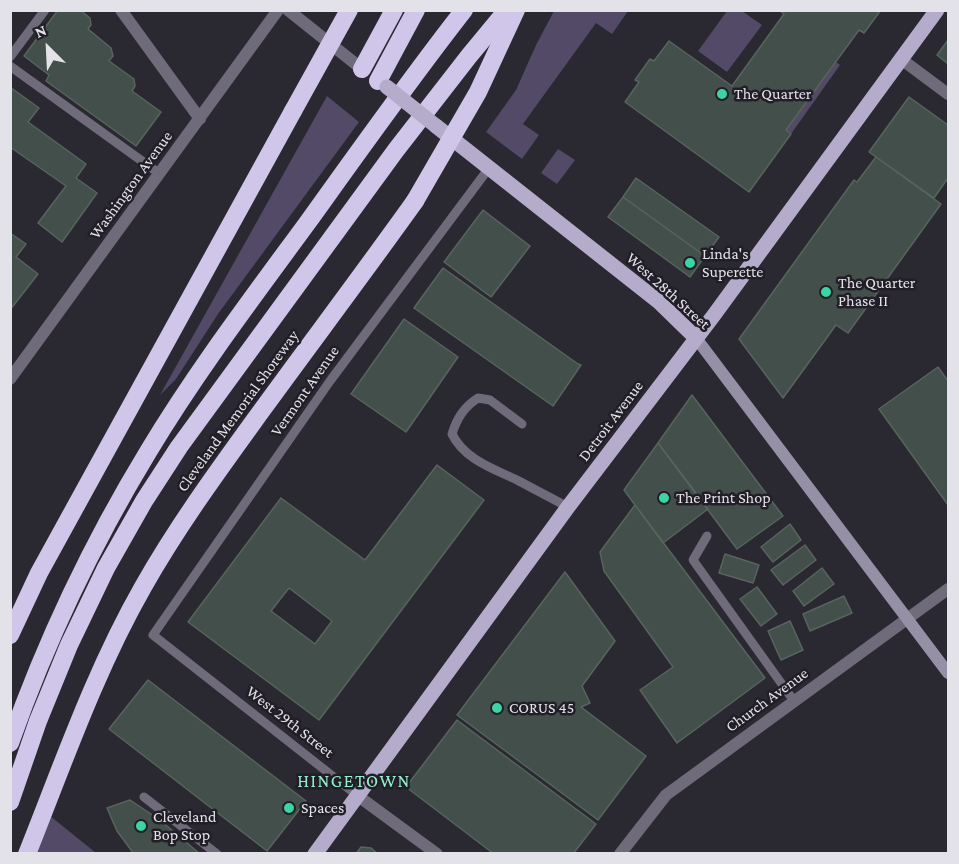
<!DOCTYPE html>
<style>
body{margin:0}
#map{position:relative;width:959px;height:864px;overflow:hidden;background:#2a2831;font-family:"Crimson Pro",serif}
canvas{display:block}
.frame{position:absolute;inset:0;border:12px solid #e3e2e8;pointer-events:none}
.north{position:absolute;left:18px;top:18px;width:60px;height:60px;-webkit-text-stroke:4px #211e27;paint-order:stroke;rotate:336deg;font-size:16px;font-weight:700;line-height:24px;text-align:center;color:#e3e2e8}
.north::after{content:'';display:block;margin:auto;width:21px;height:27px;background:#e3e2e8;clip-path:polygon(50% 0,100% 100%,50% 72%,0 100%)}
</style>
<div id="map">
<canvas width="959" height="864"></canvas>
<div class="frame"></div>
<div class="north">N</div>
</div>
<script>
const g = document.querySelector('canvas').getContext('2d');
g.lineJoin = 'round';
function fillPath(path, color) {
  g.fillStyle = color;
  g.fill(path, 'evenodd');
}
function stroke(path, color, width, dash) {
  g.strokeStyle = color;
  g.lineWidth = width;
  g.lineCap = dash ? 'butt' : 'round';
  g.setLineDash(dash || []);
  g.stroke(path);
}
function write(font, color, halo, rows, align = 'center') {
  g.font = font + ' "Crimson Pro",serif';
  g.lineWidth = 5;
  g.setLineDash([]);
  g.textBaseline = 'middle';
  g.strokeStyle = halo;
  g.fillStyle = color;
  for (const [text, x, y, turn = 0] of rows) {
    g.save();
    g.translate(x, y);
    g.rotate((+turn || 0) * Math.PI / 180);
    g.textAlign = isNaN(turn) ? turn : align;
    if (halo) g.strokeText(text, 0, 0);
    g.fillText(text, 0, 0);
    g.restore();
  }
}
const green = new Path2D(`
 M 554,11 L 628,11 L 612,34 L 596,23 L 523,124 L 539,135 L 522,159 L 486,132 L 516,90 L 536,45 Z
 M 727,11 L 742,11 L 762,25 L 727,72 L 698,51 Z
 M 836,62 L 840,65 L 791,134 L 786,130 Z
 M 327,96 L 359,122 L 218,314 L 176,379 L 160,395 Z
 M 558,149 L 575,160 L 557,184 L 541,173 Z
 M 44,811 L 96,853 L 27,854 Z`);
const building = new Path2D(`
 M 58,10 L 80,10 L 90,18 L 91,25 L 88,29 L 111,48 L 113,56 L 109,61 L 134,79 L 135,86 L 132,91 L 161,112 L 136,146 L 46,81 L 49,75 L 24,56 Z
 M 779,10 L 881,10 L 864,33 L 859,30 L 786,130 L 791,134 L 749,192 L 625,102 L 639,82 L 635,80 L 650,59 L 654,61 L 669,41 L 732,86 L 784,14 Z
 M 948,40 L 948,64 L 937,55 Z
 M 10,87 L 39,108 L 28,122 L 86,164 L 76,178 L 97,193 L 62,242 L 38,223 L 66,186 L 10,147 Z
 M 909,97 L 948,125 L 948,178 L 934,198 L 869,152 Z
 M 876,157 L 941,204 L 848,333 L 836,325 L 783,398 L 739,339 L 854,180 L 857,182 Z
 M 636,178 L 719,237 L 705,256 L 623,197 Z
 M 623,197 L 705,256 L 690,277 L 608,217 Z
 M 483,210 L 530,246 L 491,297 L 444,262 Z
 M 10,233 L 26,244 L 16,257 L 38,274 L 10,310 Z
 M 443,268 L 578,364 L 581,365 L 553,406 L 414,308 Z
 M 404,319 L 458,357 L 406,432 L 351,394 Z
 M 938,367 L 948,381 L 948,505 L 879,409 Z
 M 692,395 L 783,516 L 737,549 L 658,443 Z
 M 658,443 L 708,509 L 663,543 L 624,490 Z
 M 437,465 L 484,500 L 319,720 L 188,622 L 281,498 L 365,560 ZM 289,588 L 332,621 L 315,644 L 271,611 Z
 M 635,505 L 765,678 L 677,743 L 640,690 L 673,667 L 604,571 L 600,552 Z
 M 790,524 L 801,540 L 773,562 L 761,547 Z
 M 805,545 L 816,560 L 783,585 L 771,570 Z
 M 725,554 L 759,565 L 753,583 L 719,573 Z
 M 822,568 L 834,584 L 804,606 L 793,591 Z
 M 565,572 L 615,641 L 582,686 L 590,703 L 581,707 L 646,756 L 598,820 L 457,715 Z
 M 757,587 L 777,614 L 761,626 L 740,599 Z
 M 844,596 L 852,613 L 810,631 L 803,614 Z
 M 790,621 L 803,650 L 781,660 L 768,631 Z
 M 148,680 L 306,801 L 267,851 L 109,729 Z
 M 457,720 L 596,824 L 573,854 L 494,854 L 406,787 Z
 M 130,800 L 160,820 L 200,854 L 134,854 L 117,831 L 107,808 Z
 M 361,847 L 371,848 L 378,854 L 356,854 Z`);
const lane = new Path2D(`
 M 10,57 L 45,10
 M 10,66 L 160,174
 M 522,424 L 490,400 L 478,398 C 464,407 457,418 452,434 C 464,459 494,469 517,480 C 534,489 551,498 568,507
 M 707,536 L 693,560 L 794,701
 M 358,796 L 153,635 L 330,381 L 489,168
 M 144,797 L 217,854`);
const street = new Path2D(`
 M 121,10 L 200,119
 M 288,10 L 362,69
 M 901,59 L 948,94
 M 10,379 L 278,10
 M 358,796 L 437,854
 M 620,854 L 666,795 L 948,589`);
const secondary = new Path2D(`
 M 696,338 L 948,673`);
const primary = new Path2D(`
 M 436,126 L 659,302 L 696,338
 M 315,854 L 568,507 L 714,315 L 937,10`);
const highway = new Path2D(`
 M 362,69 L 394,10
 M 378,81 L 416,10
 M 10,635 L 39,573 L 293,111
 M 10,743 C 46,641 92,544 148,452 C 196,372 253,297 308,222 C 359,151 410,79 464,10
 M 10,802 L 38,721 L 69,645 L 106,568 L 144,501 L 179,447 L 396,150 L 469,56 L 507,10
 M 27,854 C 63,764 95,671 143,587 C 178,525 220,468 262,410 C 313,340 365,271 415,201`);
const primaryBridge = new Path2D(`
 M 387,87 L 436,126`);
const highwayBridge = new Path2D(`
 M 293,111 L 349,10
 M 415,201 L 478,92 L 516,10`);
const markers = [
 [722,94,6,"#3bd4a4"],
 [690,263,6,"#3bd4a4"],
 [826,292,6,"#3bd4a4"],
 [664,498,6,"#3bd4a4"],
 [497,708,6,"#3bd4a4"],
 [289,808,6,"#3bd4a4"],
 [141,826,6,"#3bd4a4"]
];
const poiNames = [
 ["The Quarter",734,94],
 ["Linda's",702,254],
 ["Superette",702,272],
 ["The Quarter",838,283],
 ["Phase II",838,301],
 ["The Print Shop",676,498],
 ["CORUS 45",509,708],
 ["Spaces",301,808],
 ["Cleveland",153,817],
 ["Bop Stop",153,835]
];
const streetNames = [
 ["Washington Avenue",131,185,-54],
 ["West 28th Street",668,291,42],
 ["Vermont Avenue",305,391,-55],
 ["Cleveland Memorial Shoreway",238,411,-54],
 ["Detroit Avenue",611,421,-53],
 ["Church Avenue",767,700,-36],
 ["West 29th Street",290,722,38]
];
const neighbourhoodNames = [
 ["HINGETOWN",354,781]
];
fillPath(green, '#524a66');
fillPath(building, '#434f4a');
stroke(building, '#58645e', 1.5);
stroke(lane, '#6f6b7a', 9);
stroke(street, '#6f6b7a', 12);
stroke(secondary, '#9690a7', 12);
stroke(primary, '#b4acca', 15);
stroke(highway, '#cfc6ea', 18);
stroke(primaryBridge, '#b4acca', 15);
stroke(highwayBridge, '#cfc6ea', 18);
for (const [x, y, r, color] of markers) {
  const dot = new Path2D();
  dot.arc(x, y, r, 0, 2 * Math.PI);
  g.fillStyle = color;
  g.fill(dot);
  stroke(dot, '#211e27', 2);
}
write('16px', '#e3e2e8', '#211e27', poiNames, 'left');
write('16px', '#e3e2e8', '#211e27', streetNames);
g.letterSpacing = '1.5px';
write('18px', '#95eecb', '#211e27', neighbourhoodNames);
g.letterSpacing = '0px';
</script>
